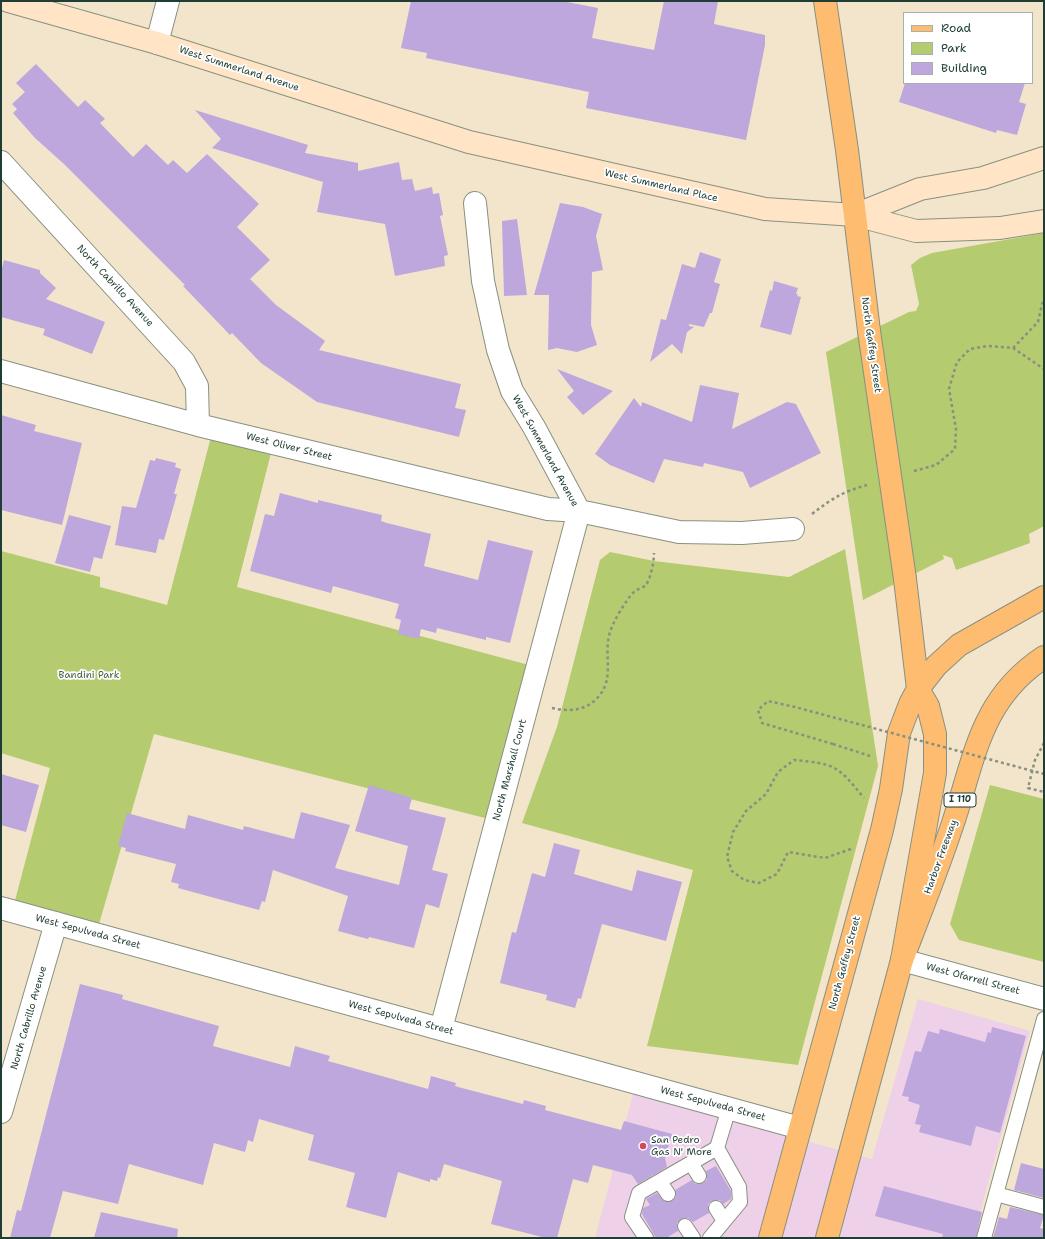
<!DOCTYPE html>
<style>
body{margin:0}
#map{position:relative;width:1045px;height:1239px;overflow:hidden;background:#f2e5cb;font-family:"Shantell Sans",sans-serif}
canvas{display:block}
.frame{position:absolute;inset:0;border:2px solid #1f3d34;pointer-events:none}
.legend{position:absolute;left:903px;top:12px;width:130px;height:72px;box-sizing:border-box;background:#fff;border:1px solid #a5b1ae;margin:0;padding:5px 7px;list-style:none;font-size:12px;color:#1f3d34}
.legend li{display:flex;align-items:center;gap:8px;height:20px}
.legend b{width:20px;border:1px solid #a5b1ae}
</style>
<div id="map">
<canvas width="1045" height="1239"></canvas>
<div class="frame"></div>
<ul class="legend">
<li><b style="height:5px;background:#febc70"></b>Road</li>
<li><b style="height:11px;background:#b4cb70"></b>Park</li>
<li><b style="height:11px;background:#bda7dc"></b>Building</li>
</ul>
</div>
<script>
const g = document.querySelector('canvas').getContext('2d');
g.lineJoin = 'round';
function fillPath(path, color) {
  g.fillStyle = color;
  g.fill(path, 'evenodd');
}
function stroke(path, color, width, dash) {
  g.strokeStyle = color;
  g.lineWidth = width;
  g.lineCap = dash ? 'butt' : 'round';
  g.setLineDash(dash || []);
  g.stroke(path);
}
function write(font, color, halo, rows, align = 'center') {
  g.font = font + ' "Shantell Sans",sans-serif';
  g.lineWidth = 3.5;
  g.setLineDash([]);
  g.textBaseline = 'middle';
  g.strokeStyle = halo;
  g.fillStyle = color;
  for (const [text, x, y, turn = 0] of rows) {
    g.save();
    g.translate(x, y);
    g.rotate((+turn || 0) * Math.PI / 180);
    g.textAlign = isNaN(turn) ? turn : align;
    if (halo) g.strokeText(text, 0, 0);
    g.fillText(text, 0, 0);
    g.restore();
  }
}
const built = new Path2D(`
 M 918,999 L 1030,1031 L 973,1238 L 595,1238 L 633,1094 L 872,1159 Z`);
const green = new Path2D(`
 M 1044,233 L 1044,526 L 1029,534 L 1030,543 L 956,570 L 952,558 L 943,555 L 944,559 L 863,600 L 826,352 L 909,312 L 916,311 L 919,304 L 911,265 L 920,258 L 932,253 Z
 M 212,433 L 272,449 L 237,587 L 529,665 L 489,819 L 154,734 L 97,931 L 13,908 L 50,768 L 1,753 L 1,551 L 100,577 L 100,587 L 167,605 Z
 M 845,549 L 878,766 L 798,1065 L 647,1046 L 693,870 L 522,823 L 557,727 L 600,560 L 610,552 L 654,561 L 789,577 Z
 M 990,785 L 1044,799 L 1044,962 L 959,940 L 950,924 Z`);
const building = new Path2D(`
 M 411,1 L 562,1 L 598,8 L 592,38 L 654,50 L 664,1 L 718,1 L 714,24 L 765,35 L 765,45 L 746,140 L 586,108 L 589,92 L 426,58 L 427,53 L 401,48 Z
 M 36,64 L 78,107 L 85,100 L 105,119 L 100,123 L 133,157 L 146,144 L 168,165 L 173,160 L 187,173 L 207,154 L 259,204 L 237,227 L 270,260 L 250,279 L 276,305 L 325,341 L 319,350 L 461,384 L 455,408 L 466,410 L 459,437 L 317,402 L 261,363 L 232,333 L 230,335 L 183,286 L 185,285 L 64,164 L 35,138 L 13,113 L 17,109 L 12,104 L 25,92 L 16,83 Z
 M 905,83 L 1025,83 L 1019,102 L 1026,104 L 1017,135 L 997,130 L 996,133 L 899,102 Z
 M 195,110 L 308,145 L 305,153 L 358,163 L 358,171 L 399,162 L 402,180 L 412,179 L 415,191 L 432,187 L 433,194 L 439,193 L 443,215 L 440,216 L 448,255 L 444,256 L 445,266 L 395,276 L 385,224 L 317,212 L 323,182 L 212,148 L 221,139 Z
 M 560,203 L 583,207 L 602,214 L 596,236 L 603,270 L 592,272 L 591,325 L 597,345 L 577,352 L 557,348 L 548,350 L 549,295 L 534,295 Z
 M 517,219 L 527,295 L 504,296 L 502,221 Z
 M 700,252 L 721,259 L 714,282 L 720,284 L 712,313 L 710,313 L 704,327 L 689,324 L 689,326 L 694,327 L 687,332 L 682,354 L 672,344 L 650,362 L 661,319 L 666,320 L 682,264 L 695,268 Z
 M 4,260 L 40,270 L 40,273 L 56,288 L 46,299 L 105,322 L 92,354 L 43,335 L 45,329 L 1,317 L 1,272 Z
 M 774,281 L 798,288 L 796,294 L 798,294 L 797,296 L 801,297 L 791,335 L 760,327 L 770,290 L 772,291 Z
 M 557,369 L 613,391 L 583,415 L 567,397 L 574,391 Z
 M 700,385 L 739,393 L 732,429 L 787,402 L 796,404 L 821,453 L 750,488 L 743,472 L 704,463 L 703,467 L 664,459 L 654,483 L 610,465 L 595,454 L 634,398 L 641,407 L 642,402 L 692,422 Z
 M 1,415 L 36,425 L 34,431 L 82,443 L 62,525 L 1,510 Z
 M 156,458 L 176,463 L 175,467 L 181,469 L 174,494 L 177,494 L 164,540 L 159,539 L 156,553 L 115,545 L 122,506 L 136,508 L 150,460 L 155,461 Z
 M 280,493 L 318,503 L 318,500 L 382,515 L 381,521 L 387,523 L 431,534 L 424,566 L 478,580 L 488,540 L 533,551 L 510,643 L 486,637 L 486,640 L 437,628 L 436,633 L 421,629 L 419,639 L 398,634 L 401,620 L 395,618 L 399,604 L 333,586 L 331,593 L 250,571 L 265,514 L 274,516 Z
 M 69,515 L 111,526 L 102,559 L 94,557 L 90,572 L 55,563 Z
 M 1,774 L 39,785 L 26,832 L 1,825 Z
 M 369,785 L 412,798 L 409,809 L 446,818 L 432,870 L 448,874 L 439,908 L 426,904 L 414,948 L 369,937 L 368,939 L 338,931 L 348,896 L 273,870 L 265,902 L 262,901 L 259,910 L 178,888 L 179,884 L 171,882 L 176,864 L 125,851 L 126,848 L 118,846 L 127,813 L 185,829 L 188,815 L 243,830 L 244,826 L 294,839 L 301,812 L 350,825 L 335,868 L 399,885 L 408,846 L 355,831 Z
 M 554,843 L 580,850 L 574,874 L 632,891 L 637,870 L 682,882 L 666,941 L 602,924 L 581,999 L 578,998 L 575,1008 L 546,1000 L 547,995 L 500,983 L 512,932 L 516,933 L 532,873 L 545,877 Z
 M 80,984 L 123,995 L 122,999 L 219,1026 L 213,1046 L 290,1067 L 295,1046 L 330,1056 L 328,1061 L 428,1089 L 431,1076 L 456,1083 L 455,1086 L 462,1088 L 523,1104 L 524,1100 L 546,1106 L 545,1110 L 621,1130 L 624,1121 L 672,1134 L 665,1158 L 667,1167 L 638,1184 L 632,1175 L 593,1165 L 588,1183 L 573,1179 L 557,1238 L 546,1238 L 491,1224 L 502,1181 L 444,1164 L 440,1178 L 438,1177 L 437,1181 L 430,1179 L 430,1182 L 398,1172 L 386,1218 L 346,1207 L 355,1173 L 308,1160 L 314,1135 L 259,1119 L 253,1142 L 248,1140 L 245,1152 L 214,1143 L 203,1185 L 129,1164 L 118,1204 L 63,1191 L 50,1238 L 10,1238 L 17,1210 L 21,1211 Z
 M 992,1027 L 1026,1036 L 1000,1133 L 976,1126 L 971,1146 L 919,1132 L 921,1125 L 915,1124 L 920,1105 L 908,1101 L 909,1097 L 902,1096 L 915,1051 L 921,1052 L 928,1031 L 939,1034 L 940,1029 L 985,1042 L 988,1032 L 991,1033 Z
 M 1021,1163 L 1044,1169 L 1044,1198 L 1014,1190 Z
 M 716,1166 L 731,1191 L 731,1199 L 723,1204 L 720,1200 L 712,1201 L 708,1204 L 709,1213 L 693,1222 L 688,1218 L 681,1219 L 677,1223 L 678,1231 L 666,1238 L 656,1238 L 642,1214 L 643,1208 L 650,1205 L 646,1199 L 657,1193 L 664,1201 L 672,1201 L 676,1197 L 675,1190 L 692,1180 L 695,1184 L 703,1183 L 707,1180 L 706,1171 Z
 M 884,1186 L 982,1212 L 976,1238 L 942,1238 L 943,1234 L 875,1216 Z
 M 1010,1207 L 1044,1215 L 1040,1228 L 1044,1229 L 1044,1238 L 993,1238 L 999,1217 L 1007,1219 Z
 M 101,1212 L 178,1229 L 177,1238 L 94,1238 Z`);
const path = new Path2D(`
 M 1013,348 L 1038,322 L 1042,304 L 1044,301
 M 914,471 L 936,465 L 955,449 L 956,429 L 949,389 L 957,362 L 970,349 L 988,346 L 1013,348 L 1044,369
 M 812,514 C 833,498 842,492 867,485
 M 552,708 C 569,712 587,711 599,696 C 615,677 603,654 610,632 C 613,622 626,600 633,593 C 636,589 643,588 646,585 C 651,577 654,562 654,553
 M 1044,743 L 1035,760 L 1028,788 L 1044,792
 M 833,744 L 870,756
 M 851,849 L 825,858 L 788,852 L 777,874 L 759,883 L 744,880 L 732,871 L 727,857 L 733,832 L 746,811 L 766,794 L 778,772 L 794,760 C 836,764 837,765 864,798`);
const lane = new Path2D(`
 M 691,1163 L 699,1176
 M 660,1182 L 668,1194
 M 996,1194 L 1044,1207
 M 716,1208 L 724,1221
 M 685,1226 L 693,1238
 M 646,1238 L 632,1217 L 639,1193 L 717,1148
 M 710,1238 L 740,1202 L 739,1187 L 717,1148 L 729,1108
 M 984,1238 L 1044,1019`);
const street = new Path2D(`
 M 157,43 L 168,1
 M 1,162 L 184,362 L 197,386 L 198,425
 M 475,203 L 483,281 L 498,350 L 512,391 L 534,427 L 579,511 L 679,532 L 742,533 L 793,529
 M 1,371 L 198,425 L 548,509 L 579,511 L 441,1029
 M 1,908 L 800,1128
 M 902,960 L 1044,999
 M 1,1112 L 56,923`);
const secondary = new Path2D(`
 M 8,1 L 157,43 L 469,142 L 765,209 L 855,215 L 916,231 L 1000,228 L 1044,221
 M 855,215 L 920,189 L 983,178 L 1044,158`);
const primary = new Path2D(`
 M 825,1 L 847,150 L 869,331
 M 770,1238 L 882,830 L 891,789 L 899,733 L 910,704 L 918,689
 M 827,1238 L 902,960 L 935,773 L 935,734 L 928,706 L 918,689 L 905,579`);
const highway = new Path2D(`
 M 918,689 L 936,666 L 959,645 L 1044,597
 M 902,960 C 919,916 937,871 952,826 C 975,759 979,700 1044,657`);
const pathBridge = new Path2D(`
 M 833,744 L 762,723 L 758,710 L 768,701 L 795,707 L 1044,774`);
const primaryBridge = new Path2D(`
 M 869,331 L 905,579`);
const markers = [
 [643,1146,4,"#d1495b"]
];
const shields = [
 [960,800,32]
];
const shieldNames = [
 ["I 110",960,800]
];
const streetNames = [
 ["West Summerland Avenue",239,69,18],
 ["West Summerland Place",661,186,13],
 ["North Cabrillo Avenue",115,286,47],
 ["North Gaffey Street",871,345,82],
 ["West Oliver Street",289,447,14],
 ["West Summerland Avenue",545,451,61],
 ["North Marshall Court",510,770,-75],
 ["Harbor Freeway",941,857,-70],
 ["West Sepulveda Street",88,932,15],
 ["North Gaffey Street",845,963,-75],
 ["West Ofarrell Street",973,979,15],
 ["North Cabrillo Avenue",29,1018,-74],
 ["West Sepulveda Street",401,1018,15],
 ["West Sepulveda Street",713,1104,15]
];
const parkNames = [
 ["Bandini Park",89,675]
];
const poiNames = [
 ["San Pedro",651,1140],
 ["Gas N' More",651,1152]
];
fillPath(built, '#eed0e8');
fillPath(green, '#b4cb70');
fillPath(building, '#bda7dc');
stroke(lane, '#889180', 16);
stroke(street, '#889180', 24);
stroke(secondary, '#889180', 24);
stroke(primary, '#889180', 24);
stroke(highway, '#889180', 24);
stroke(path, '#889180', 2.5, [3, 3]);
stroke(lane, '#fff', 14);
stroke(street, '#fff', 22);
stroke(secondary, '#ffe4c6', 22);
stroke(primary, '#febc70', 22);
stroke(highway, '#febc70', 22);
stroke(primaryBridge, '#889180', 24, []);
stroke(pathBridge, '#889180', 2.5, [3, 3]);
stroke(primaryBridge, '#febc70', 22);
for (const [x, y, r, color] of markers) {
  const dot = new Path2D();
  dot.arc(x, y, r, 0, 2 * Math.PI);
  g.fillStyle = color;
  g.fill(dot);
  stroke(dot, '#fff', 1.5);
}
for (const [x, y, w] of shields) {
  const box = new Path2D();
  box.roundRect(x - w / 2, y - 7, w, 14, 3);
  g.fillStyle = '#fff';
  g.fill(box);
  stroke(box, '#1f3d34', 1);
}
write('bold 9px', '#1f3d34', null, shieldNames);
write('10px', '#1f3d34', '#fff', streetNames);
write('10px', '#446043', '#fff', parkNames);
write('10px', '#1f3d34', '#fff', poiNames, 'left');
</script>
